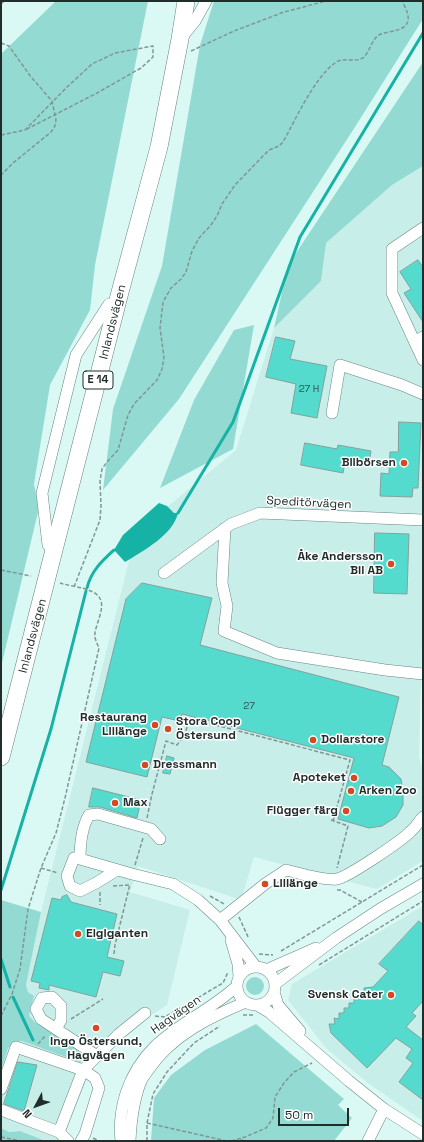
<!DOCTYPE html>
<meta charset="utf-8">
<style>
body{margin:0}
#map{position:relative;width:424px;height:1142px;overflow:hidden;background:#dbf9f4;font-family:"Space Grotesk",sans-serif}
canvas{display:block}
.frame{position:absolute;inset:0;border:2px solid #212d2b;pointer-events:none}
.north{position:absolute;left:16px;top:1086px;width:40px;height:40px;-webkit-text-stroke:3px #fff;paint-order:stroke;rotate:229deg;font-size:11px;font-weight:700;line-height:16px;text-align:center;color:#212d2b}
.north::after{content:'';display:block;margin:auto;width:14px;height:18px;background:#212d2b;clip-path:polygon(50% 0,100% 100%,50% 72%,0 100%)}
.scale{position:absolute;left:278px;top:1108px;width:71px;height:18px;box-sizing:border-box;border:2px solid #212d2b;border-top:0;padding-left:5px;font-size:12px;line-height:14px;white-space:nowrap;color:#212d2b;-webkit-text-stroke:3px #fff;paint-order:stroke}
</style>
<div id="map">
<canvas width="424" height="1142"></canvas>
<div class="frame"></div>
<div class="north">N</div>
<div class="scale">50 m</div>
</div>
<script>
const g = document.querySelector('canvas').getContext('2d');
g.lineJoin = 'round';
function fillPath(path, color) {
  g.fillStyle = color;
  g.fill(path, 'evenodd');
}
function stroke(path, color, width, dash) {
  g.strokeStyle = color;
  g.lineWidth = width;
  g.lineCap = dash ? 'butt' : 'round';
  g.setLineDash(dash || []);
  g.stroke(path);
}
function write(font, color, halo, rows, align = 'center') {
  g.font = font + ' "Space Grotesk",sans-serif';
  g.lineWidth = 3;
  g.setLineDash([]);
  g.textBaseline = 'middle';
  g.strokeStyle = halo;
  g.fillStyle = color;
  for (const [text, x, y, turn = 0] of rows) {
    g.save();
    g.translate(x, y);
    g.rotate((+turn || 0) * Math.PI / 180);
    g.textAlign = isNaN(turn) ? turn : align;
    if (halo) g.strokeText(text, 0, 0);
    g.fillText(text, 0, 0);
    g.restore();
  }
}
const built = new Path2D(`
 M 423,166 L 423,603 L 419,757 L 423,770 L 423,861 L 377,889 L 254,857 L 241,900 L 138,866 L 130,892 L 190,910 L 167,1005 L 127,1031 L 95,1065 L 89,1074 L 62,1141 L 46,1141 L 20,1131 L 9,1132 L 1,1128 L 1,1070 L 8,1048 L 14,1041 L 22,1041 L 36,1023 L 29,1016 L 34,996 L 28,992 L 26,985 L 41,912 L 136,533 L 236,450 L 274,328 L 321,281 L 326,243 L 392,185 Z
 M 423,906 L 423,1121 L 369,1084 L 327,1049 L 288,1000 L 292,984 Z`);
const green = new Path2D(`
 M 56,1 L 148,1 L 95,265 L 90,310 L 50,385 L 34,484 L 39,508 L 1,667 L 1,54 Z
 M 214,1 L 423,1 L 423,19 L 355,127 L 179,399 L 103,490 L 113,409 L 162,266 L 200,45 Z
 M 423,62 L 423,166 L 392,185 L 326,243 L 321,281 L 274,328 L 288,265 Z
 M 254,325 L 233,449 L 160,488 L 194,400 L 234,330 Z
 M 1,900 L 41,912 L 26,985 L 28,992 L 34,996 L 29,1016 L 36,1023 L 81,1050 L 84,1057 L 80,1062 L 22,1041 L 15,1041 L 8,1048 L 1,1070 Z
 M246 986a9 9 0 1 1 18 0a9 9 0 1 1-18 0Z
 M 256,1024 L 344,1099 L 338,1105 L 352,1118 L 334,1141 L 151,1141 L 154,1098 L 171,1075 L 205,1050 Z
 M 1,1128 L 9,1132 L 20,1131 L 46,1141 L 1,1141 Z`);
const water = new Path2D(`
 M 159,503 L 167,506 L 174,513 L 178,513 C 173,535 143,551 125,562 L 114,550 L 123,535 Z`);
const stream = new Path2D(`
 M 178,513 L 233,422 L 300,237 L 423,33
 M 87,588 C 91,571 102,561 114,550
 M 1,890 L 51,729 L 86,591
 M 1,959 L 10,987
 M 13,997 L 33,1040`);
const building = new Path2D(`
 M 418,260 L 423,267 L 423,322 L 404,293 L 411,289 L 400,272 Z
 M 276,337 L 295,341 L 290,359 L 327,366 L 317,418 L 291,413 L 296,384 L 266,377 Z
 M 399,422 L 421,423 L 418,488 L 413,488 L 412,497 L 380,496 L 381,473 L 389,474 L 390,452 L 398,452 Z
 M 305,443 L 337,449 L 338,445 L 371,451 L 369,462 L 346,458 L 343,473 L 301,465 Z
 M 375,533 L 409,534 L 407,594 L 374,593 Z
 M 142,583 L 212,598 L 200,645 L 399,697 L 382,765 L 389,767 L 401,779 L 403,791 L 403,805 L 396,817 L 382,826 L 369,828 L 338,819 L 354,758 L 182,714 L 180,721 L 162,717 L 147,777 L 86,762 L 126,599 Z
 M 167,756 L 174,758 L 170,774 L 163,773 Z
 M 93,788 L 141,800 L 137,818 L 100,807 L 89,807 Z
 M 67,895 L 71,902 L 117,914 L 107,957 L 124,961 L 120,976 L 103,972 L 96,997 L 49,985 L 49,990 L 39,988 L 40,983 L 31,981 L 52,898 L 61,900 L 62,897 Z
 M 419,921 L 423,925 L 423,1001 L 412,1013 L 416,1016 L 406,1027 L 423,1040 L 423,1100 L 399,1082 L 413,1063 L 406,1058 L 412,1049 L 396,1038 L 367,1068 L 331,1033 L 329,1024 L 335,1024 L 334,1018 L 339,1019 L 339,1013 L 344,1013 L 344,1008 L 349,1008 L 349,1003 L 354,1003 L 354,998 L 359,998 L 358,992 L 364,993 L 364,988 L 373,987 L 388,971 L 379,964 Z
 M 18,1062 L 37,1065 L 24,1111 L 4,1104 Z`);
const path = new Path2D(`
 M 1,4 L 4,1
 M 1,43 L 9,46 L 31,77 L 52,101 L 56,120 L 55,126 L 51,132 L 13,163 L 1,175
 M 191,51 L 234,31 L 284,12 L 326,1
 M 1,135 L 25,130 L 66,88 L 92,64 L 115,53 L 153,46 L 153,57 L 141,68 L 97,93 L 25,130
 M 1,570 L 31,576
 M 74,587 L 100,520 L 101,506 L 100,481 L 102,469 L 107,462 L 118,450 L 128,415 L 134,404 L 157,380 L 162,369 L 164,357 L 160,328 L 163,302 L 171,288 L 181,279 L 186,272 L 192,251 L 199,238 L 211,225 L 217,216 L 222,204 L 235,185 L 262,157 L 269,150 L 279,146 L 283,142 C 296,119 314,78 335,63 C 343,56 356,64 364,57 C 370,51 372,39 379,35 C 387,31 399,32 405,26 C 412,19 406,9 402,1
 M 83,717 L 94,720
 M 147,818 L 152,794 L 166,741 L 177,745 L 184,736 L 189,722 L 208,723 L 350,760 L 333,821
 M 331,820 L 348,826 L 337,868
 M 135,865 L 143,838
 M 41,868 L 58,873
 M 113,886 L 129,885
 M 337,890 L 340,890 L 362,902
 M 100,892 L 100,905
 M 210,896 L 224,904
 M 239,917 L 249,939
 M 281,951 L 423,865
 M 114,954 L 115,945 L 130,884
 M 259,954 L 273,955
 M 319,965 L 423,901
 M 243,1015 L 253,1015
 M 1,1016 L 12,994 L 20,969 L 28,909 L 41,868 L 56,833 L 65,798 L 99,648 C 97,643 94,638 95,633 C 97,619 110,601 93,592 C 83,587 70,586 60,583
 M 155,1016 L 165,1017 L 223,983 L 228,972
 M 71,1019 L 103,999
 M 38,1044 L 46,1035
 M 147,1123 L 227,1141
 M 1,1137 L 21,1141
 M 93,1138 L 99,1141
 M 240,1140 L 248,1141
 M 147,1141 L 147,1123 L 153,1094 L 167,1072 L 194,1043 L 220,1026
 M 231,1141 L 245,1137 L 266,1128 L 273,1118 L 275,1097 L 284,1083 L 294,1072 L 312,1063`);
const minor = new Path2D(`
 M 182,37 L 195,21 L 206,1
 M 423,228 L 392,249 L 392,293 L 423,360
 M 415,342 L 423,337
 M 332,413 L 340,365 L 402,385 L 423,394
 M 225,528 L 222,583 L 227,606 L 224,631 L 277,653 L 385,670 L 423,674
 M 48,545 L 42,493 L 76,355 L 109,304
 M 164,573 L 231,524 L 260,513 L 423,520
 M 80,859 C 80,844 82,827 89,815 L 98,814 L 151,829 L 160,839
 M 117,870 L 96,883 L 80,891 L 70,886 L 67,876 L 74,858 L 80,859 L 132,874 L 173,884 L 198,900 L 220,920 L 256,967
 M 220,920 L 265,884 L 286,870 C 299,873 324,881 337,879 C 348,877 403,840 411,831 C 416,827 419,821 423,817
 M 231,940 L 238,964 L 239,977
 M237 986a19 19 0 1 1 38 0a19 19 0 1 1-38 0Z
 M 266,970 L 316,948
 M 275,984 L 336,938 L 380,909 L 423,884
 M 274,992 L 278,1005 L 300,1031
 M 257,1005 L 269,1012 L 349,1081 L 384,1109 L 423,1134
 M 56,1029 L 61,1020 L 61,1006 L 52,997 L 42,998 L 36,1009 L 41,1019 L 97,1056
 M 1,1089 L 16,1047 L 83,1070 L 59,1132 L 1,1110
 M 59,1132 L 68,1141
 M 81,1141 L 85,1134 L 99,1088 L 95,1078 L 83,1070 L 119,1034 L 145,1013
 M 121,1141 C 119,1124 121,1109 126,1093 C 146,1033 195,1024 237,986
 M 130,1141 C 131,1120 133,1101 141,1081 C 143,1077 146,1073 149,1069 C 172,1035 210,1017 246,1002
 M 368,1141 L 384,1109`);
const highway = new Path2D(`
 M 1,757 L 119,296 L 159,147 L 180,39 L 186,1`);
const markers = [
 [404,463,4,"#d24922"],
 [391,564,4,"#d24922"],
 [155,725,4,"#d24922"],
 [168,729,4,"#d24922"],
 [313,740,4,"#d24922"],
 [145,765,4,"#d24922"],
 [354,778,4,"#d24922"],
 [351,791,4,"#d24922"],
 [115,803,4,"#d24922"],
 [346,811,4,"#d24922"],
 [265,884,4,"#d24922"],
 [78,934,4,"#d24922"],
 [391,995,4,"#d24922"],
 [96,1028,4,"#d24922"]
];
const numberNames = [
 ["27 H",309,389],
 ["27",249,706]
];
const shields = [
 [98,380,30]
];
const shieldNames = [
 ["E 14",98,380]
];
const streetNames = [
 ["Inlandsvägen",113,322,-76],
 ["Speditörvägen",309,503,3],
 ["Inlandsvägen",33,636,-75],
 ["Hagvägen",176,1015,-35]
];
const poiNames = [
 ["Bilbörsen",396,463,"right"],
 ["Åke Andersson",383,557,"right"],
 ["Bil AB",383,571,"right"],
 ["Restaurang",147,718,"right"],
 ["Lillänge",147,732,"right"],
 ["Stora Coop",176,722],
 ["Östersund",176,736],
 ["Dollarstore",321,740],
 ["Dressmann",153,765],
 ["Apoteket",346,778,"right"],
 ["Arken Zoo",359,791],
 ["Max",123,803],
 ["Flügger färg",338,811,"right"],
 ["Lillänge",273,884],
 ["Elgiganten",86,934],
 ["Svensk Cater",383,995,"right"],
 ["Ingo Östersund,",96,1042,"center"],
 ["Hagvägen",96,1056,"center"]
];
fillPath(built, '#c7eee9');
fillPath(green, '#93dbd2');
fillPath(water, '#15b2a5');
stroke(stream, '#15b2a5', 3);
fillPath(building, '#55dbcd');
stroke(building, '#85a19d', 1);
stroke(minor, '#6a8582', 12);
stroke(highway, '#6a8582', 18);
stroke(path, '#819693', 1.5, [4, 2]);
stroke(minor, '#fff', 11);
stroke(highway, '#fff', 17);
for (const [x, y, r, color] of markers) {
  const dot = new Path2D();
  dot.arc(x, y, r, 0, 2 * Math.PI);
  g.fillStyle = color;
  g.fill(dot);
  stroke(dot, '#fff', 1.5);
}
write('10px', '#2e5854', null, numberNames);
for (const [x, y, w] of shields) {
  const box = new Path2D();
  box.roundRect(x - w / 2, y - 9, w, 18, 3);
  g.fillStyle = '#fff';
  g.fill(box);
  stroke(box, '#212d2b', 1);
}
write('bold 11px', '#212d2b', null, shieldNames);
write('12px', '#212d2b', '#fff', streetNames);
write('bold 12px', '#212d2b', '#fff', poiNames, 'left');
</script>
